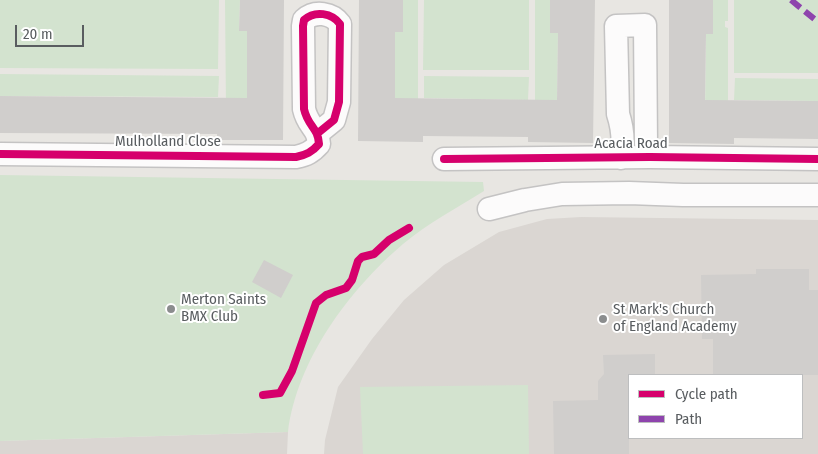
<!DOCTYPE html>
<style>
body{margin:0}
#map{position:relative;width:818px;height:454px;overflow:hidden;background:#e8e6e2;font-family:"Fira Sans Condensed",sans-serif}
canvas{display:block}
.legend{position:absolute;left:628px;top:374px;width:175px;height:65px;box-sizing:border-box;background:#fff;border:1px solid #bdbebf;margin:0;padding:6px 9px;list-style:none;font-size:15px;color:#595d60}
.legend li{display:flex;align-items:center;gap:10px;height:25px}
.legend b{width:25px;border:1px solid #bdbebf}
.scale{position:absolute;left:15px;top:25px;width:69px;height:22px;box-sizing:border-box;border:2px solid #595d60;border-top:0;padding-left:6px;font-size:15px;line-height:18px;white-space:nowrap;color:#595d60;-webkit-text-stroke:4px #fff;paint-order:stroke}
</style>
<div id="map">
<canvas width="818" height="454"></canvas>
<ul class="legend">
<li><b style="height:6px;background:#d6006c"></b>Cycle path</li>
<li><b style="height:6px;background:#8e44ad"></b>Path</li>
</ul>
<div class="scale">20 m</div>
</div>
<script>
const g = document.querySelector('canvas').getContext('2d');
g.lineJoin = 'round';
function fillPath(path, color) {
  g.fillStyle = color;
  g.fill(path, 'evenodd');
}
function stroke(path, color, width, dash) {
  g.strokeStyle = color;
  g.lineWidth = width;
  g.lineCap = dash ? 'butt' : 'round';
  g.setLineDash(dash || []);
  g.stroke(path);
}
function write(font, color, halo, rows, align = 'center') {
  g.font = font + ' "Fira Sans Condensed",sans-serif';
  g.lineWidth = 4;
  g.setLineDash([]);
  g.textBaseline = 'middle';
  g.strokeStyle = halo;
  g.fillStyle = color;
  for (const [text, x, y, turn = 0] of rows) {
    g.save();
    g.translate(x, y);
    g.rotate((+turn || 0) * Math.PI / 180);
    g.textAlign = isNaN(turn) ? turn : align;
    if (halo) g.strokeText(text, 0, 0);
    g.fillText(text, 0, 0);
    g.restore();
  }
}
const education = new Path2D(`
 M 581,217 L 818,220 L 818,454 L 324,454 L 325,440 L 338,387 L 372,339 L 404,300 L 444,265 L 499,232 L 547,219 ZM 629,375 L 802,375 L 802,438 L 629,438 Z
 M 288,432 L 287,454 L 0,454 L 0,441 Z`);
const green = new Path2D(`
 M 0,0 L 219,0 L 218,69 L 0,68 Z
 M 225,0 L 240,0 L 239,30 L 247,31 L 247,109 L 226,109 Z
 M 403,0 L 418,0 L 418,110 L 395,111 L 395,32 L 403,32 Z
 M 424,0 L 529,0 L 529,70 L 423,70 Z
 M 535,0 L 550,0 L 550,32 L 558,33 L 557,112 L 535,111 Z
 M 713,0 L 728,0 L 728,21 L 725,21 L 725,27 L 728,28 L 728,113 L 705,112 L 706,34 L 713,34 Z
 M 734,0 L 818,0 L 818,73 L 734,73 Z
 M 0,74 L 219,76 L 218,97 L 0,96 Z
 M 424,76 L 529,77 L 528,100 L 424,98 Z
 M 735,78 L 818,79 L 818,101 L 734,100 Z
 M 0,175 L 483,182 L 484,191 C 457,208 428,223 403,244 C 349,290 297,360 288,432 L 0,441 Z
 M 528,385 L 529,454 L 363,454 L 360,387 Z`);
const building = new Path2D(`
 M 240,0 L 284,0 L 283,140 L 217,140 L 217,134 L 0,133 L 0,96 L 247,98 L 247,31 L 239,31 Z
 M 359,0 L 403,0 L 403,32 L 395,32 L 395,98 L 557,100 L 558,33 L 550,33 L 550,0 L 595,0 L 593,143 L 528,142 L 528,137 L 423,136 L 423,142 L 358,141 Z
 M 669,0 L 713,0 L 713,34 L 706,34 L 705,100 L 818,101 L 818,139 L 734,138 L 734,144 L 669,143 Z
 M 264,260 L 293,275 L 281,298 L 252,282 Z
 M 756,269 L 809,269 L 809,290 L 818,290 L 818,375 L 713,375 L 713,339 L 702,339 L 701,275 L 756,274 Z
 M 655,354 L 655,375 L 629,375 L 629,454 L 554,454 L 553,401 L 598,400 L 598,381 L 604,374 L 603,355 Z`);
const minor = new Path2D(`
 M 0,154 L 296,157 C 306,155 312,152 319,144 C 318,127 308,127 304,109 L 303,26 L 304,20 C 315,10 332,13 340,24 L 339,102 L 334,120 L 318,133
 M 621,158 C 624,142 623,129 618,114 L 616,26 L 645,25 L 646,144 L 650,157
 M 444,159 L 650,157 L 818,159
 M 489,209 L 525,200 L 562,194 L 629,193 L 683,195 L 818,195`);
const quiet = new Path2D(`
 M 791,0 L 818,22`);
const cycleway = new Path2D(`
 M 0,154 L 296,157 C 306,155 312,152 319,144 C 318,127 308,127 304,109 L 303,26 L 304,20 C 315,10 332,13 340,24 L 339,102 L 334,120 L 318,133
 M 444,159 L 650,157 L 818,159
 M 263,395 L 280,393 L 292,371 L 316,303 L 326,295 L 346,288 L 352,280 L 358,261 L 362,257 L 374,254 L 389,240 L 409,228`);
const markers = [
 [171,309,5,"#8b8d8e"],
 [603,319,5,"#8b8d8e"]
];
const streetNames = [
 ["Mulholland Close",168,142],
 ["Acacia Road",631,144]
];
const poiNames = [
 ["Merton Saints",181,300],
 ["BMX Club",181,317],
 ["St Mark's Church",613,310],
 ["of England Academy",613,327]
];
fillPath(education, '#dad6d2');
fillPath(green, '#d3e3cf');
fillPath(building, '#d0cecc');
stroke(minor, '#c4c3c3', 25);
stroke(minor, '#fcfbfb', 22);
stroke(quiet, '#8e44ad', 6, [12, 6]);
stroke(cycleway, '#d6006c', 8);
for (const [x, y, r, color] of markers) {
  const dot = new Path2D();
  dot.arc(x, y, r, 0, 2 * Math.PI);
  g.fillStyle = color;
  g.fill(dot);
  stroke(dot, '#fff', 2);
}
write('15px', '#595d60', '#fff', streetNames);
write('15px', '#595d60', '#fff', poiNames, 'left');
</script>
